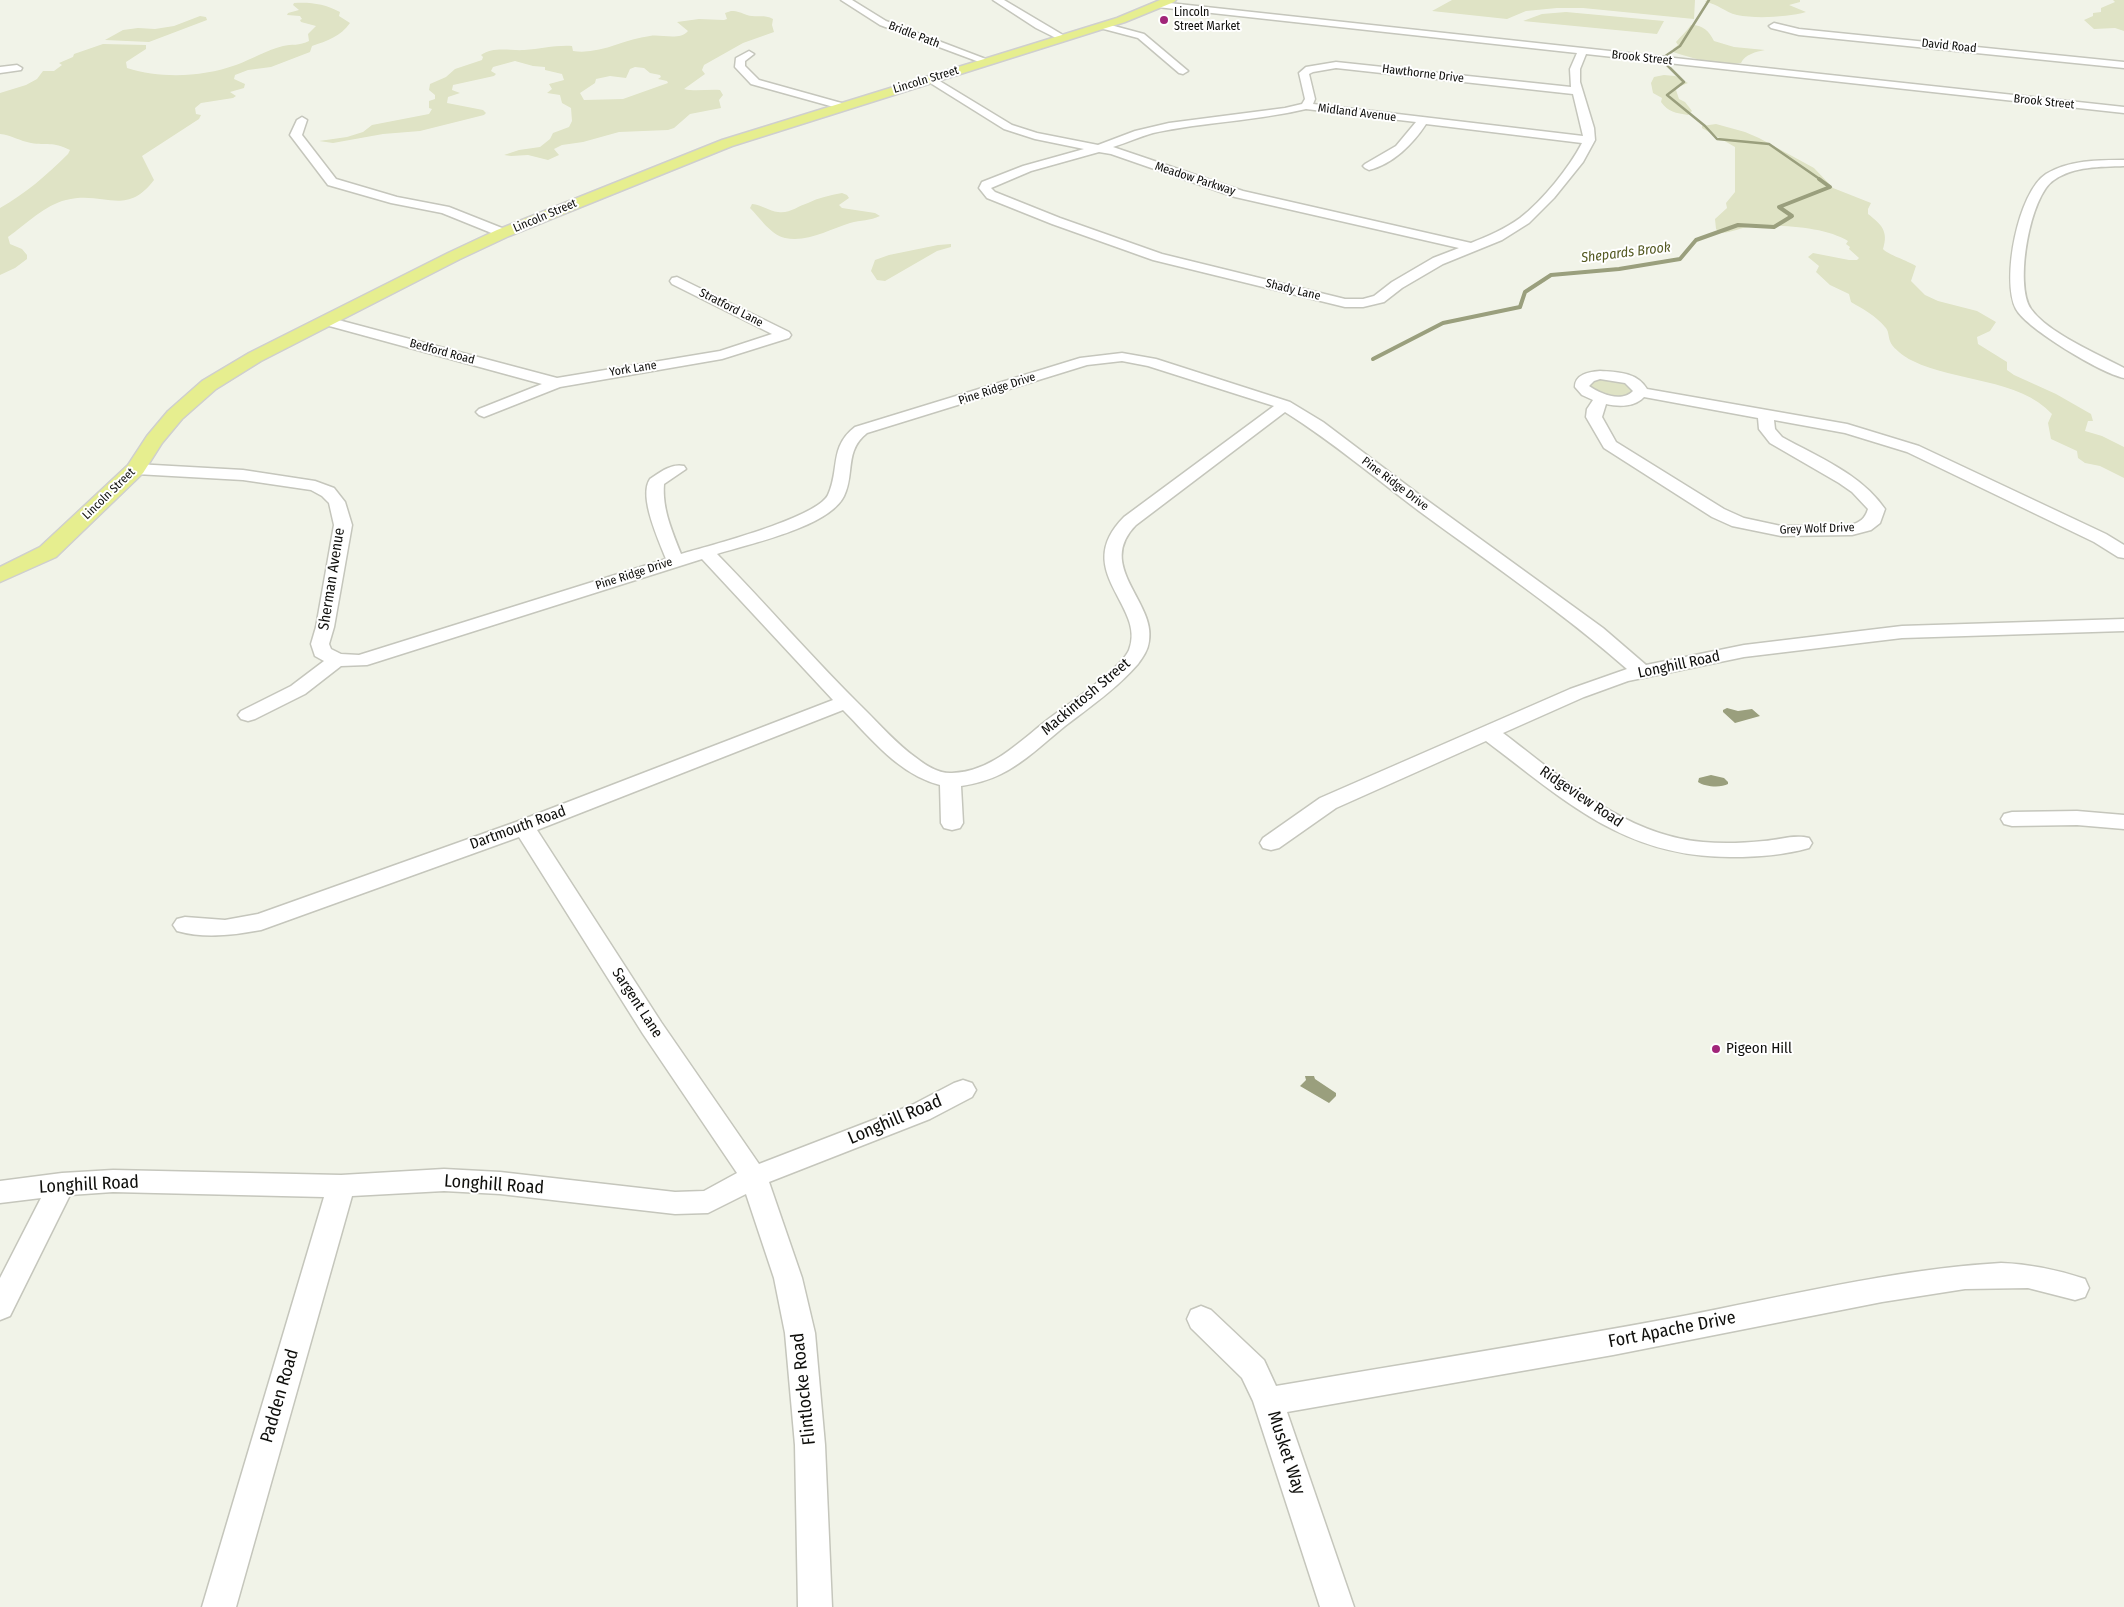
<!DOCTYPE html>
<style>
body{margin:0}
canvas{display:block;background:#f1f3e8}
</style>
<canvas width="2124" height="1607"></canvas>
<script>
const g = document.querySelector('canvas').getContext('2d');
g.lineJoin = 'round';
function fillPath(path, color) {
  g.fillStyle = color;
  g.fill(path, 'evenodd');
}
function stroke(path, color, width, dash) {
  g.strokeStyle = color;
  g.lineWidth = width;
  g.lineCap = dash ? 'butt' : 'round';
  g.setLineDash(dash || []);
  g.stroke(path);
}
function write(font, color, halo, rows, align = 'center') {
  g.font = font + ' "Fira Sans Condensed",sans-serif';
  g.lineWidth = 4;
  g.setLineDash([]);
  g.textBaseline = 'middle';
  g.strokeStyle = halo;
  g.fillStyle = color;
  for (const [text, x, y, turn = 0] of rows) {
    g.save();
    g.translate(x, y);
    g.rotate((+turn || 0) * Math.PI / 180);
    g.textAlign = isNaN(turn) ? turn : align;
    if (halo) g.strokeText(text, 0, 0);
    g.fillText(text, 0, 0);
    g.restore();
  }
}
const green = new Path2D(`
 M 1452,0 L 1695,0 L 1694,19 L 1583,8 L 1557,8 L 1526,11 L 1507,19 L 1432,11 Z
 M 1707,0 L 1800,0 L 1800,2 L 1789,5 L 1806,12 C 1788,17 1756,19 1737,15 C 1724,12 1719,4 1705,2 Z
 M 2113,0 L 2124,0 L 2124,31 L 2115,28 L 2094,29 L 2084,20 L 2093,16 L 2093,13 L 2101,12 L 2101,8 L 2115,2 Z
 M 294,3 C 311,2 325,4 340,12 L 339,16 L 350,23 C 341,36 327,41 312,46 L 310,52 L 271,67 L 248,70 L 235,75 L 234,79 L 245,84 L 244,88 L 230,92 L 236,96 L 233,98 L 201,103 L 195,108 L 196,114 L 201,115 L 199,119 L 142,156 L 154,180 C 125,218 104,190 66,200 C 45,205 26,224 8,237 L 10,244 L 22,249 L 27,255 L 27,259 L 15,268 L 0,275 L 0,208 C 25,194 47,175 68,154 L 70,150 C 52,141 47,146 31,143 C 20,141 11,135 0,134 L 0,93 L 26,85 L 37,79 L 43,71 L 54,71 L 62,65 L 59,63 L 73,57 L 74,54 L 103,44 L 146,45 L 146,49 L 126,62 L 127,68 C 162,79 202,77 236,65 C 252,59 267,50 283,46 C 291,44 300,46 309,41 L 308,34 L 316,26 L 301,22 L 300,20 L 302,19 L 300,16 L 287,15 L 288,13 L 299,10 L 293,5 Z
 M 731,11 C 738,11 741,13 747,15 C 756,18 765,14 773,19 L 772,25 L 774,32 L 743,43 L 704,65 L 702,70 L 705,74 L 684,89 C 695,92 708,89 720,90 L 723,95 L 719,100 L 721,108 L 690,114 L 674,128 L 668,130 L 619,132 L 583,142 L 562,145 L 554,149 L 559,155 L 548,160 L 528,155 L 511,156 L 504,155 L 519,150 L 540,147 L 550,139 L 553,133 L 569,127 L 572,121 L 571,108 L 562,103 L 560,95 L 547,93 L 552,89 L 549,84 L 564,80 L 562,74 L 545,70 L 545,67 L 533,66 L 515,61 L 493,67 L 491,71 L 496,74 L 494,76 L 453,85 L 452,90 L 460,93 L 448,97 L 447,103 L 483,110 L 486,113 L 484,115 L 420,131 L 383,134 L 333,143 L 319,141 L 347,137 L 363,132 L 372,125 L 429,114 L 432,109 L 429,108 L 429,101 L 435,99 L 435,95 L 429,90 L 430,84 L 446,77 L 455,69 L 482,60 L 483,57 L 481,55 C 494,46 510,51 524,50 C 541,49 555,45 572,46 L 573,51 C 600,55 624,39 650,36 C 661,34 680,41 688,31 L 677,22 L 699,19 L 724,20 L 727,19 L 725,13 ZM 635,67 L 644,68 L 650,73 L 660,75 L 661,77 L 658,79 L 667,81 L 668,83 L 623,99 L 584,100 L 580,93 L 595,83 L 596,79 L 610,76 L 626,78 L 630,69 Z
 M 1566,12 L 1664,21 L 1657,34 L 1523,21 L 1542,14 Z
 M 200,16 L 206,17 L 207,20 L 149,42 L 105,40 L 123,30 L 138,28 L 155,29 L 174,26 Z
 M 1691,25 C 1703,25 1709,31 1714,41 L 1734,47 L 1765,50 C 1756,52 1745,54 1741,63 C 1718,66 1695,59 1673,52 L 1673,49 L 1678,45 L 1676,42 C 1681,36 1686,32 1691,25 Z
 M 1664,75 L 1675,76 L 1688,83 L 1678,87 L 1676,90 L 1679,99 L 1685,102 L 1692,111 L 1688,115 C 1676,113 1668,112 1661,102 L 1662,98 L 1653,93 L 1651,83 L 1654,77 Z
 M 1716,124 L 1745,132 L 1759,138 L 1814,168 L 1833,188 L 1871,203 L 1868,209 L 1868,214 C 1881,224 1889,231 1883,249 C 1887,254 1908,261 1916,266 L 1911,281 L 1925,295 L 1938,301 L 1977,311 L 1996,322 L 1990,331 L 1977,337 L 1978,344 L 2007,362 L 2007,370 L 2014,375 L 2056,394 L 2091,414 L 2093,421 L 2088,421 L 2085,431 L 2102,436 L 2124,447 L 2124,478 L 2100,466 L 2085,463 L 2078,458 L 2077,451 L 2051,439 L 2048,423 L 2052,414 C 2019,378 1955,382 1913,361 C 1906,358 1892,348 1890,341 C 1888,336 1889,331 1885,327 C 1876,316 1863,309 1851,302 L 1849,294 L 1830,285 L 1816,272 L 1819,266 L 1808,257 L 1813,253 L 1849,260 L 1857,260 L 1859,258 L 1849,249 L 1850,247 L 1846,244 L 1848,241 C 1824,226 1771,223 1743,228 C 1735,230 1728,233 1720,233 L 1716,229 L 1715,219 L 1727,208 L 1726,203 L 1735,192 L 1735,147 L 1702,128 L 1702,126 Z
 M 842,193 L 847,195 L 849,198 L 839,205 L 842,208 L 875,213 L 880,216 C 870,221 861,220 850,223 C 830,229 807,243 785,238 C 771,235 760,218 750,208 L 752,204 C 762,205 769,211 778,212 C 789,214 798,206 808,203 C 818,198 830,195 842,193 Z
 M 951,244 L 951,247 L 937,251 L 885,281 L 877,280 L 871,271 L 875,260 L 889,255 L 938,245 Z
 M 1598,379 C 1610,380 1626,378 1632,391 L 1628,395 C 1615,398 1596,397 1588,385 Z`);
const water = new Path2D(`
 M 1727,708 L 1738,711 L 1752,709 L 1760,716 L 1735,723 L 1723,712 L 1723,710 Z
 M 1711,775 L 1724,778 L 1728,782 L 1728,784 C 1721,788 1705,787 1698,782 L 1699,778 Z
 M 1305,1076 L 1314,1076 L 1315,1079 L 1336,1093 L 1336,1096 L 1329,1103 L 1300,1086 L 1306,1080 Z`);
const streamFar1 = new Path2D(`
 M 1664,57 L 1680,46 L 1709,0
 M 1665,63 L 1684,82 L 1667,95 L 1705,126 L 1717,139 L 1769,144 L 1821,180`);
const stream = new Path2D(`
 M 1373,359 L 1443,323 L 1520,307 L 1525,292 L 1551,275 L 1619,269 L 1680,259 L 1696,240 L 1738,225 L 1774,227 L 1792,216 L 1779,207 L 1830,187 L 1819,179`);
const minor = new Path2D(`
 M 841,0 L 852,0 L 886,21 L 991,61 L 986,64 L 982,63 L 880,25 Z
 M 993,0 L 1004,0 L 1068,38 L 1063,41 L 1060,40 L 1036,28 Z
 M 1160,2 L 2124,107 L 2124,113 L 1586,54 L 1580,69 L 1580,82 L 1594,128 L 1595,140 L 1583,162 L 1554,198 L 1529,223 L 1502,240 L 1443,264 L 1402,288 L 1384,302 L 1363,307 L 1345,307 L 1153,260 L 1052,224 L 987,198 L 979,188 L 982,182 L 1023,166 L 1084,149 L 1035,139 L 1004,129 L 924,79 L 925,77 L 933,77 L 1012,125 L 1037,133 L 1098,145 L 1135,131 L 1169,123 L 1285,108 L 1302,104 L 1305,99 L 1299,73 L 1306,67 L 1336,62 L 1571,87 L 1570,69 L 1577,53 L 1157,7 L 1157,3 ZM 1336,68 L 1573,94 L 1583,136 L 1313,104 L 1315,99 L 1309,74 L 1313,72 ZM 1306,109 L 1416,122 L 1396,146 L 1365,164 L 1363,166 L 1365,168 L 1369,170 C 1393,164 1413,144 1426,124 L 1582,143 C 1569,168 1543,200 1520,218 C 1505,229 1488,236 1471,243 L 1243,191 L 1113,147 C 1126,143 1139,137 1153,133 C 1203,122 1256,121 1306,109 ZM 1099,152 L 1111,154 L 1235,197 L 1459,248 L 1433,258 L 1392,282 L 1374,296 L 1363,299 L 1345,299 L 1162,254 L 1060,218 L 995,192 L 991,188 L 1031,171 Z
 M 1103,23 L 1144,34 L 1188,71 L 1183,74 L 1179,73 L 1138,38 L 1100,28 L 1098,26 Z
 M 1774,23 L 1799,29 L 2124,62 L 2124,68 L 1799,35 L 1771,28 L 1769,26 Z
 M 749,51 L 754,54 L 745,61 L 745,66 L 759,80 L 845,104 L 846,106 L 841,109 L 751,84 L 735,67 L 736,58 Z
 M 17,65 L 22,68 L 21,70 L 0,73 L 0,67 Z
 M 302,117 L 307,120 L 302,135 L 336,179 L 397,197 L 449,207 L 507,230 L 509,233 L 507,236 L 499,236 L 442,213 L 391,203 L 328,185 L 290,135 L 297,120 Z
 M 2124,160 L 2124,166 C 2100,167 2074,166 2054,180 C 2030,195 2014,285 2031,309 C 2048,333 2098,354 2124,368 L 2124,378 C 2101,373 2027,329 2016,309 C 2001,280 2018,192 2046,174 C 2069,160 2098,160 2124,160 Z
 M 677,277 L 789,332 L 791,335 L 789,338 L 722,359 L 560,387 L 484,417 L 479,415 L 476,412 L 479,409 L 542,384 L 322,324 L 320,321 L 327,317 L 557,378 L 720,351 L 772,334 L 672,284 L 670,281 L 672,278 Z
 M 1122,353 L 1156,359 L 1290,402 L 1323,422 L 1417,493 L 1603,628 L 1646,665 L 1744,645 L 1902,626 L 2124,619 L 2124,631 L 1902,638 L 1744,657 L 1628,681 L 1584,697 L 1503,733 C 1564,779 1624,835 1703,842 C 1723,844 1744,843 1764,841 C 1778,840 1795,834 1809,838 L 1812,843 L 1809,848 C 1784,855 1758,857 1733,857 C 1625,858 1567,802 1486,741 L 1336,808 L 1279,848 L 1271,850 L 1263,848 L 1260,843 L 1263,838 L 1320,798 L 1570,689 L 1627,669 C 1562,612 1490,563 1419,511 C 1375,478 1333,442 1285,412 L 1136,525 C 1095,566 1156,602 1149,641 C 1148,650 1143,657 1138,664 C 1117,688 1090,707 1065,726 C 1044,743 1025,762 1001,774 C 989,780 974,784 961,786 L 963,823 L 960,828 L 952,830 L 944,828 L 941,823 L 940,785 C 898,774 872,739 843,710 L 537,830 L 661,1022 L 759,1164 L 912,1105 L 954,1083 L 963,1080 L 972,1083 L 976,1090 L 972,1097 L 930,1119 L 769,1182 L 802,1278 L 815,1333 L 825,1445 L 832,1607 L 798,1607 L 795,1445 L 785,1333 L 774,1278 L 746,1194 L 708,1213 L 675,1214 L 500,1194 L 444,1191 L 352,1196 L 236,1607 L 202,1607 L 324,1197 L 113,1192 L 70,1195 L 10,1316 L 0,1320 L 0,1278 L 41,1198 L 0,1203 L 0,1181 L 62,1173 L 113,1170 L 341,1175 L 444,1169 L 500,1172 L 675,1192 L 704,1191 L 737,1173 L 643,1034 L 519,837 L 261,930 C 233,935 205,939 177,931 L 173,925 L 177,919 L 185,917 L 225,920 L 258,914 L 516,822 L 833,700 L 702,559 L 367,665 L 341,666 L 305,694 L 255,719 L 248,721 L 241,719 L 238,715 L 241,711 L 291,686 L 324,661 L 315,656 L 311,644 L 316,627 L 334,525 L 329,503 L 322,496 L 311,490 L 243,480 L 136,474 L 130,472 L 128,469 L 130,466 L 136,464 L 243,470 L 315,481 L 334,488 L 345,502 L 352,525 L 334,627 L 329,644 L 331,649 L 341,654 L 359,655 L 666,559 C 659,541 638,496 650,479 C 660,472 672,463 684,466 L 686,469 L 664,484 C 662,509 672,531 681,554 C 708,546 817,518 828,495 C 840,469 829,447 855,427 L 1080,358 ZM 1122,361 L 1148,366 L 1274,406 L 1124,517 C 1070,571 1147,606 1129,650 C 1121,669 1064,707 1046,721 C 1018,743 990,772 952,773 C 939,774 925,765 915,757 C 897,744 881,726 865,710 C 814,660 767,605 717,554 C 749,544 829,527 844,496 C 855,474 844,451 867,433 L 1087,365 Z
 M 1600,371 C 1617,372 1637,372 1647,389 L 1847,424 L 1919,446 L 2106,534 L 2124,545 L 2124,558 L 2118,557 L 2094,542 L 1907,452 L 1845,433 L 1774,420 L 1775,429 L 1782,437 C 1818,457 1861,474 1885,509 L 1880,523 L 1871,530 L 1852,535 L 1781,536 L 1732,526 L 1712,517 L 1604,448 L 1586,417 L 1587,409 L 1593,400 L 1582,395 L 1575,387 C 1575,374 1589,372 1600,371 ZM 1600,379 L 1625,383 L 1633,391 C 1621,403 1601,394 1589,386 L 1594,381 ZM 1644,397 L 1758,418 L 1759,429 L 1770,443 L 1839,483 L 1852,492 L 1868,509 C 1865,519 1860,522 1851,525 L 1781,526 L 1744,518 L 1724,509 L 1616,442 L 1602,417 L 1606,404 C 1619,407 1635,407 1644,397 Z
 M 2077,811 L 2124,815 L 2124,829 L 2077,825 L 2012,826 L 2004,824 L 2001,819 L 2004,814 L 2012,812 Z
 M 2001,1263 C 2030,1264 2058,1270 2085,1279 L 2089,1288 L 2085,1297 L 2075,1300 L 2028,1288 L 1965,1289 L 1882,1302 L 1613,1355 L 1287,1412 L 1354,1607 L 1320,1607 L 1253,1401 L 1242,1378 L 1191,1328 L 1187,1319 L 1191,1310 L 1201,1306 L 1211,1310 L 1264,1360 L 1276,1386 C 1410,1363 1544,1342 1678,1317 C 1783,1297 1894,1269 2001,1263 Z`);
const major = new Path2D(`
 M 1160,0 L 1176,0 L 1174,2 L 1125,22 L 732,146 L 509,236 L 460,259 L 261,361 L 216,389 L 182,419 L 162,443 L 143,473 L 56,557 L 0,582 L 0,567 L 40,547 L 128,465 L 147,436 L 168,411 L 202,381 L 249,353 L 448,253 L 497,230 L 722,140 L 1117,18 Z`);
const markers = [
 [1164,20,5,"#a12579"],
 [1716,1049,5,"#a12579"]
];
const farPoinames = [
 ["Lincoln",1174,13],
 ["Street Market",1174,27]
];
const farStreetnames = [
 ["Bridle Path",914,35,21],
 ["David Road",1949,46,6],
 ["Brook Street",1642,58,6],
 ["Hawthorne Drive",1423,74,7],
 ["Lincoln Street",926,80,-17],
 ["Brook Street",2044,102,6],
 ["Midland Avenue",1357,113,7],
 ["Meadow Parkway",1195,179,18],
 ["Lincoln Street",545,216,-23],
 ["Shady Lane",1293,290,14],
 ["Stratford Lane",731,308,27],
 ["Bedford Road",442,352,15],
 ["York Lane",633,369,-9],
 ["Pine Ridge Drive",997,389,-18],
 ["Pine Ridge Drive",1395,484,37],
 ["Lincoln Street",109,494,-44],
 ["Grey Wolf Drive",1817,529,-2],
 ["Pine Ridge Drive",634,574,-18]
];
const farWaternames = [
 ["Shepards Brook",1626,253,-7]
];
const streetNames = [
 ["Sherman Avenue",332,579,-81],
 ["Longhill Road",1679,665,-12],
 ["Mackintosh Street",1086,697,-40],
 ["Ridgeview Road",1581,797,34],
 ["Dartmouth Road",518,828,-20],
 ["Sargent Lane",637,1003,57]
];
const poiNames = [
 ["Pigeon Hill",1726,1049]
];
const nearStreetnames = [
 ["Longhill Road",895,1120,-23],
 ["Longhill Road",89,1185,-3],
 ["Longhill Road",494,1185,4],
 ["Fort Apache Drive",1672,1330,-11],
 ["Flintlocke Road",804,1389,-96],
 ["Padden Road",280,1396,-74],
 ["Musket Way",1286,1453,72]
];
fillPath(green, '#dfe3c5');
fillPath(water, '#9a9f7d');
stroke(streamFar1, '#9a9f7d', 2.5);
stroke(stream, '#9a9f7d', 4);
stroke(minor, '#c5c6bc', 3);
stroke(major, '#cfcfce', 3);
fillPath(minor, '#fff');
fillPath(major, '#e6ee8f');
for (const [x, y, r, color] of markers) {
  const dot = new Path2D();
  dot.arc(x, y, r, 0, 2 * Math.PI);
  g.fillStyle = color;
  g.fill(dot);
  stroke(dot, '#fff', 2);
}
write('12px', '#0f0f0c', '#fff', farPoinames, 'left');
write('12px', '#0f0f0c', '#fff', farStreetnames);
write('italic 14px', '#555a23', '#fff', farWaternames);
write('15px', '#0f0f0c', '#fff', streetNames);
write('15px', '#0f0f0c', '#fff', poiNames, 'left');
write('18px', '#0f0f0c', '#fff', nearStreetnames);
</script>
